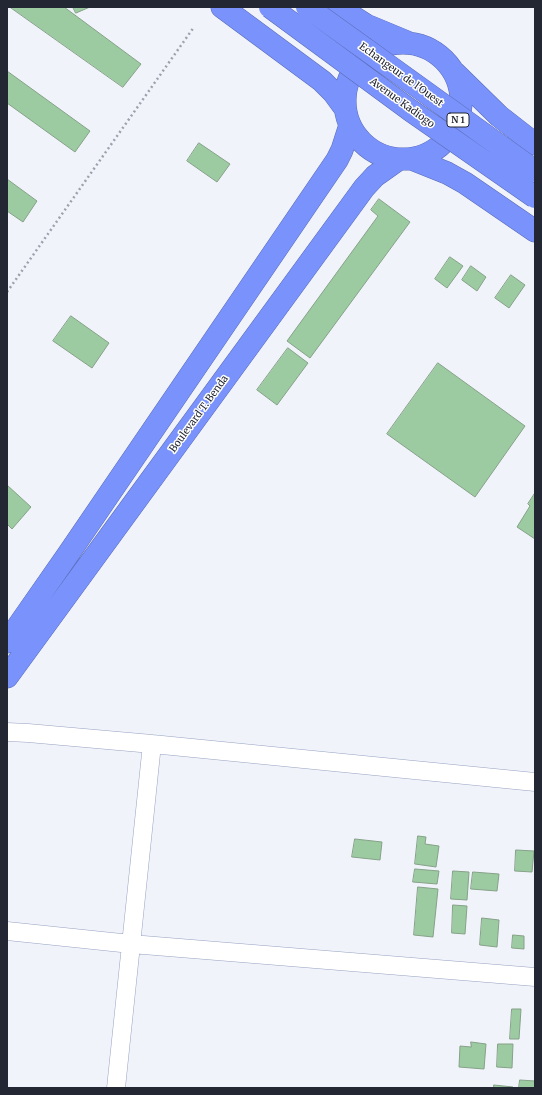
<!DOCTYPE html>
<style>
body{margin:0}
#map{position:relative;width:542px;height:1095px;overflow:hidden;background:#f0f3fa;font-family:Merriweather,serif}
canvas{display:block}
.frame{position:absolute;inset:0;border:8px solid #232633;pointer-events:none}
</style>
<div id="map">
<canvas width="542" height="1095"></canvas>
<div class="frame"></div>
</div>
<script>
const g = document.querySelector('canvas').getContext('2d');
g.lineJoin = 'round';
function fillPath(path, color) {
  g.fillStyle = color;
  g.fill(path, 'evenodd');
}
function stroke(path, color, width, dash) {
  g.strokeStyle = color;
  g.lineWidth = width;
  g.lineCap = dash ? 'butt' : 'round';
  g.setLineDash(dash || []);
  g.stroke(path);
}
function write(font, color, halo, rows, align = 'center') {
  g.font = font + ' Merriweather,serif';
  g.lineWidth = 3;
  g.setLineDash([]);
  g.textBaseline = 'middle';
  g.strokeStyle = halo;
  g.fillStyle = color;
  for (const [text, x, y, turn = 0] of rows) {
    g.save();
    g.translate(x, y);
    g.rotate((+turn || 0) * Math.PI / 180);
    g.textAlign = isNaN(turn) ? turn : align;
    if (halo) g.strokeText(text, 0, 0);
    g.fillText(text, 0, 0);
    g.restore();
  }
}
const building = new Path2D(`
 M 10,7 L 64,7 L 141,64 L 123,87 Z
 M 73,7 L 90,7 L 76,13 Z
 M 7,71 L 90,131 L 75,152 L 7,103 Z
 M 199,143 L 230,164 L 217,182 L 187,161 Z
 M 7,179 L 37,201 L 23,222 L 7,211 Z
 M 379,199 L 410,222 L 310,358 L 287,341 L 378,216 L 371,210 Z
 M 450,257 L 463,266 L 447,288 L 435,279 Z
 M 471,266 L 486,277 L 477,291 L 462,280 Z
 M 511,275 L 525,285 L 509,308 L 495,298 Z
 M 71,316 L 109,343 L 92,368 L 53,341 Z
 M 288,348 L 308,363 L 277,405 L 257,390 Z
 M 438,363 L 525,426 L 475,497 L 387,434 Z
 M 7,485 L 31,507 L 12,529 L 7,524 Z
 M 535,493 L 535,539 L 517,527 L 530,506 L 528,504 Z
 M 418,836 L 426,837 L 425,844 L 439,846 L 436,867 L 415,864 Z
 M 355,839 L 382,842 L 380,860 L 352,857 Z
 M 516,850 L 534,851 L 532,872 L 515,871 Z
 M 415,869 L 439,871 L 437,884 L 413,882 Z
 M 453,871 L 469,872 L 467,900 L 451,899 Z
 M 473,872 L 499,874 L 497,891 L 471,889 Z
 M 418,887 L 438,889 L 433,937 L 414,935 Z
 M 453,905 L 467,906 L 465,934 L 452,933 Z
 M 482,918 L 499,920 L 497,947 L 480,945 Z
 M 513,935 L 524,936 L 524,949 L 512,948 Z
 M 512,1009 L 521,1009 L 519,1039 L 510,1039 Z
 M 471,1042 L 486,1044 L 484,1069 L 459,1067 L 460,1046 L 471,1047 Z
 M 498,1044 L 513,1044 L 512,1068 L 497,1067 Z
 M 520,1080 L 535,1081 L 535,1088 L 519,1088 Z
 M 494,1085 L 513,1087 L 513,1088 L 494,1088 Z`);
const path = new Path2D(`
 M 7,292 L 194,27`);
const street = new Path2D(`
 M 7,732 L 28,733 L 152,744 L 535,782
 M 7,931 L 131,944 L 535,977
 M 116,1088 L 152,744`);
const highway = new Path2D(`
 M 222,7 L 322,81 L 333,92 L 344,107
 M 338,7 L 366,25 L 407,42
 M345 101a58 58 0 1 1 116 0a58 58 0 1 1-116 0Z
 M 455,73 L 499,116 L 535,144
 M 412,159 L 447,173 L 465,183 L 535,231
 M 7,642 L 69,553 L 337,160 L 342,150 L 350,125
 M 7,677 L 364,188 L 375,176 L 399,159`);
const highwayBridge = new Path2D(`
 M 270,7 L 410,110 L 535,197
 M 307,7 L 535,171`);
const shields = [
 [458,120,22]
];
const shieldNames = [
 ["N 1",458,120]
];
const streetNames = [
 ["Echangeur de l'Ouest",401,75,36],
 ["Avenue Kadiogo",402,103,36],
 ["Boulevard T. Benda",199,414,-54]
];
fillPath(building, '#9ccba1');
stroke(building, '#85a188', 1);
stroke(street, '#98a2c1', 19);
stroke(highway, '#5b6cb6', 23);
stroke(path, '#9ea1ab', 2.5, [2, 3]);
stroke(street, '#fff', 18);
stroke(highway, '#7992fc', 22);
stroke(highwayBridge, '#5b6cb6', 23, []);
stroke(highwayBridge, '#7992fc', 22);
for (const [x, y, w] of shields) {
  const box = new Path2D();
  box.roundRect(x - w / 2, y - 7, w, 14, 3);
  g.fillStyle = '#fff';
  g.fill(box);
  stroke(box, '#232633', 1);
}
write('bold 9px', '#232633', null, shieldNames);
write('10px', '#232633', '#fff', streetNames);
</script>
